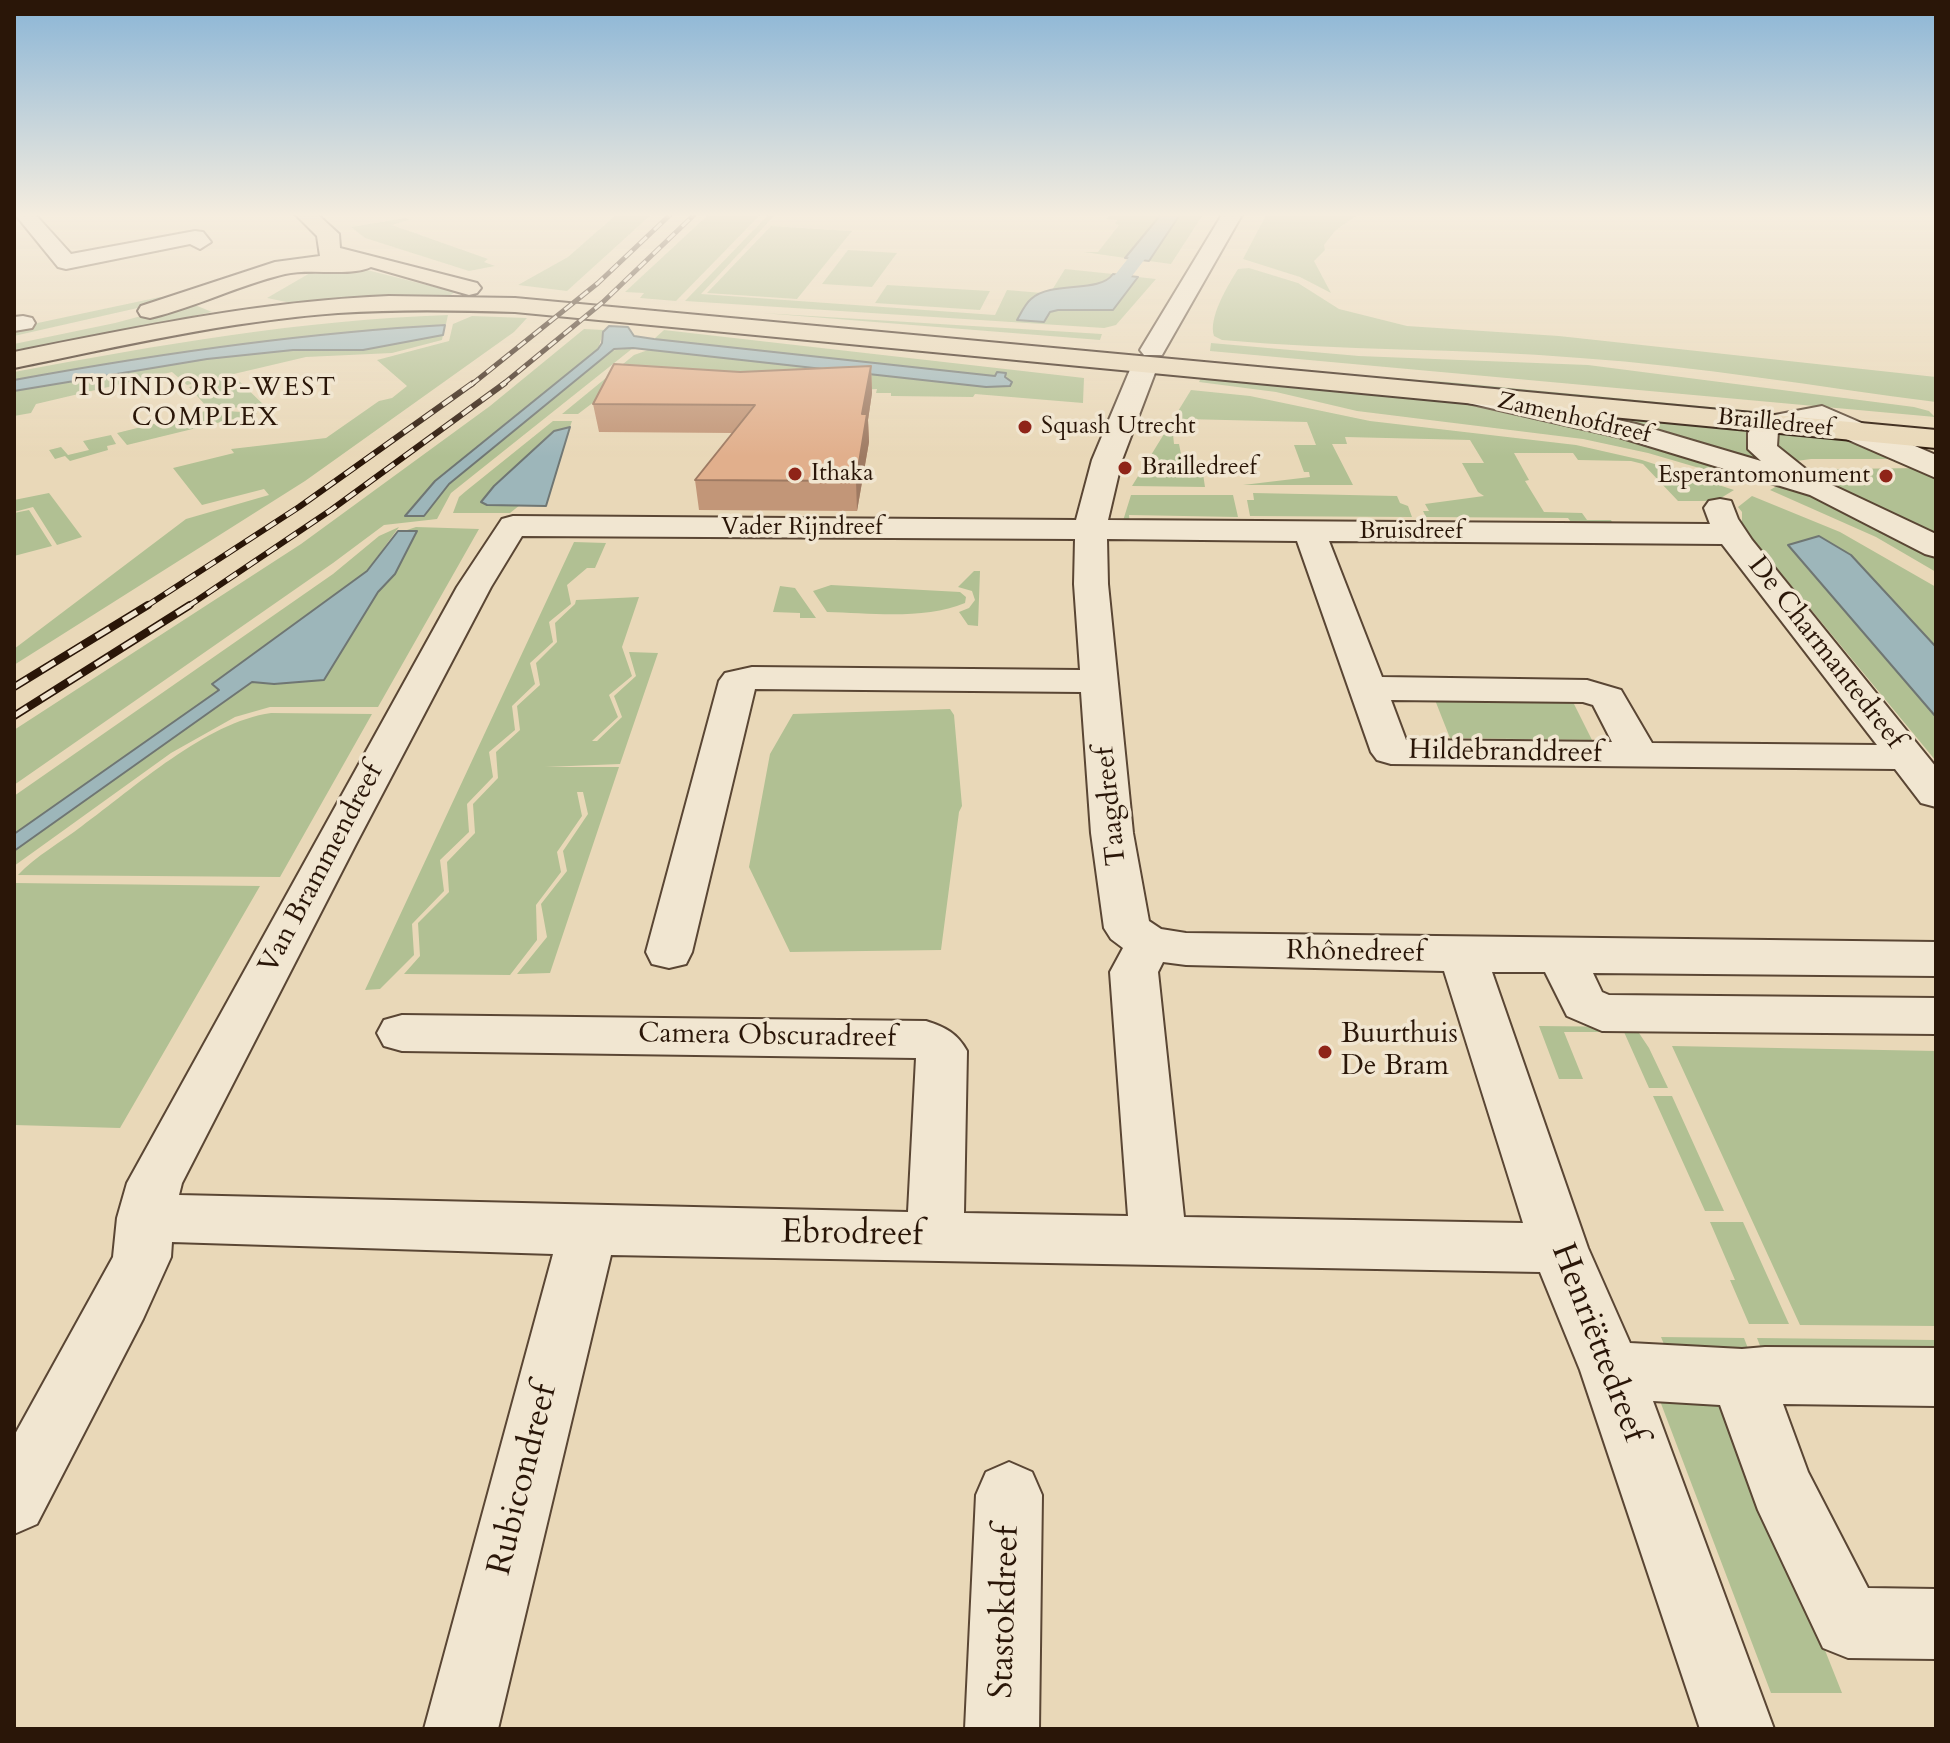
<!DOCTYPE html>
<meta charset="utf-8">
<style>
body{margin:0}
#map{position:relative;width:1950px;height:1743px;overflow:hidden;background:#e9d8b8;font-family:Cardo,serif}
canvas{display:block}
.frame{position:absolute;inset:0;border:16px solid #2a1608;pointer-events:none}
</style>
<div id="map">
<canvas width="1950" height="1743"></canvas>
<div class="frame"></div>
</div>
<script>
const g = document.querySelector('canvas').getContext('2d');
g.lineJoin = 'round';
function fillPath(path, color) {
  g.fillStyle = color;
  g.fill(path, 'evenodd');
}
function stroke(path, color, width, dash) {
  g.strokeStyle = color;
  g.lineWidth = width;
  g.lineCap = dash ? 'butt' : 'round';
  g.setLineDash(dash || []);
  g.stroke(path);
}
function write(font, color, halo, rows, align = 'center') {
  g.font = font + ' Cardo,serif';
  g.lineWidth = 7;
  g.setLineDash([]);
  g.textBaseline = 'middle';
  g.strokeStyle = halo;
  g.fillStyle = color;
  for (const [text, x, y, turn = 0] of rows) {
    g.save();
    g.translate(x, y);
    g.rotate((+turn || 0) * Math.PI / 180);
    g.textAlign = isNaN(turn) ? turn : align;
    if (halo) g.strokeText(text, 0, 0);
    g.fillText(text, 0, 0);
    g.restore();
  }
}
const green = new Path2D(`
 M 618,213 L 653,213 L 567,291 L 518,285 L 568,257 Z
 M 710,213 L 762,213 L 676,301 L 640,298 L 644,293 L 625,292 Z
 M 770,213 L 777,213 L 701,294 L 995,315 L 1007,290 L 1042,293 L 1032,298 L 1018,320 L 1044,322 L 1050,312 L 1058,310 L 1113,310 L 1138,277 L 1156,279 L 1116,325 L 1104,328 L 685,301 Z
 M 1111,213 L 1162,213 L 1125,258 L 1084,252 L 1098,252 L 1119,225 L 1115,224 L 1117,220 L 1106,219 Z
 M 1181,213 L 1204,213 L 1171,264 L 1149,261 Z
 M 1267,213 L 1360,213 L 1335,231 L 1324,245 L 1325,250 L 1314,261 L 1331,293 L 1300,277 L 1243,259 Z
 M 406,218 L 409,220 L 392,225 L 488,259 L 484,262 L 495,266 L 469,271 L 365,238 L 351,227 Z
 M 771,226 L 852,231 L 797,299 L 707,293 Z
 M 848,250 L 897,253 L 872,287 L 822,284 Z
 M 322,266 L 367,270 L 455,292 L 445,299 L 296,304 L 267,298 Z
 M 1249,268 L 1298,283 L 1339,309 L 1407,326 L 1559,336 L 1936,377 L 1936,402 C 1818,387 1699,366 1580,358 C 1461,348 1341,351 1222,340 L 1214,336 C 1208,318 1228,285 1238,269 Z
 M 1065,269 L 1113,274 L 1104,283 L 1052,290 Z
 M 887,285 L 990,291 L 980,310 L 875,303 Z
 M 160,297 L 173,300 L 14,336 L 14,328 Z
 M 190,303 L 212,312 L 14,353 L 14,344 L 115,323 Z
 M 762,313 L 1102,334 L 1100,340 Z
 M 448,315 L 446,324 L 238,345 L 14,380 L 14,372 C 158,345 302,320 448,315 Z
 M 472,316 L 527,318 L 514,332 L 305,481 L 14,665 L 14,649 L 186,519 L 269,495 L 264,489 L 202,505 L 173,468 L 234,453 L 231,449 L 326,438 L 379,401 L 392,398 L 407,386 L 377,360 L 449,341 L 453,324 Z
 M 584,329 L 604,330 L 598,349 L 435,481 L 406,515 L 424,516 L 449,484 L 608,351 L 633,348 L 451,493 L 437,519 L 384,525 L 333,563 L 14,785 L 14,730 L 301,544 L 490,406 Z
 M 664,330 L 1084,378 L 1083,403 L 975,394 L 973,397 L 891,396 L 891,393 L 876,393 L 877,389 L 798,393 L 639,368 L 578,414 L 562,414 L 634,355 L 648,350 L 986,387 L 1010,386 L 1005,373 L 997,372 L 995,376 L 654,339 Z
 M 443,335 L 442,340 L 392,353 L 306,357 L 187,385 L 172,372 L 36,404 L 31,413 L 14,416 L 14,391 L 207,359 L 293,350 L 363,350 Z
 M 1211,343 L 1359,356 L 1588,365 L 1914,407 L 1929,411 L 1935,417 L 1210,351 Z
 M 1313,373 L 1448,382 L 1794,415 L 1774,418 Z
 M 1203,374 L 1383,391 L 1534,412 L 1760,474 L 1751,479 L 1737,479 L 1648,453 L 1583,439 L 1357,411 L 1276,392 L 1199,382 Z
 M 228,378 L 237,379 L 267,408 L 207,407 L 189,387 Z
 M 1191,390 L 1250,396 L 1370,421 L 1576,445 L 1642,460 L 1734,490 L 1716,501 L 1678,501 L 1643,464 L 1631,461 L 1578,460 L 1573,453 L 1514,453 L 1529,480 L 1525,481 L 1544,512 L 1582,513 L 1587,520 L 1611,520 L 1614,526 L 1573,525 L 1568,518 L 1426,517 L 1423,511 L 1429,511 L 1425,504 L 1484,496 L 1478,492 L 1462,463 L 1484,463 L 1470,440 L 1345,437 L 1347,444 L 1332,444 L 1353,485 L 1243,485 L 1310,477 L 1309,472 L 1304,472 L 1294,445 L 1316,445 L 1307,422 L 1185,419 L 1187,434 L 1173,434 L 1174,444 L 1179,444 L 1185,474 L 1203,474 L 1205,487 L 1132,486 Z
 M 210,410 L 258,413 L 127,445 L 117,433 Z
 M 1571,410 L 1753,427 L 1748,441 L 1776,467 Z
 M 553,421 L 572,421 L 570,427 L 554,431 L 494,486 L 481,502 L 487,505 L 520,505 L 510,513 L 453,513 L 459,497 L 466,491 Z
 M 1780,430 L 1859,437 L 1893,459 L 1811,459 L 1789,462 L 1775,452 L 1775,434 Z
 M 111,435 L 116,444 L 107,446 L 108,450 L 70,461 L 65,456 L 55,459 L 49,450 L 61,447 L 68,455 L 89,450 L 83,441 Z
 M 1921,468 L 1936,480 L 1936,536 L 1806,474 L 1837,469 Z
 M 1784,482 L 1936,556 L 1936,572 L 1876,537 L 1770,490 Z
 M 49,493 L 82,537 L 57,545 L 33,507 L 14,512 L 14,500 Z
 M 1253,493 L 1397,496 L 1400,503 L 1408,506 L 1412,517 L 1250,516 L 1247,500 L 1254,500 Z
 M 1131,495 L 1233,495 L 1238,517 L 1129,515 L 1130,524 L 1122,524 Z
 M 1752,496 L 1840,532 L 1936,587 L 1936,647 L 1851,555 L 1788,545 L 1936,717 L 1936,761 L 1742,526 L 1742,512 L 1738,507 Z
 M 29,510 L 52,546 L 14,556 L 14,513 Z
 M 399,527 L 367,571 L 213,683 L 220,690 L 14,834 L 14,796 L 333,574 L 379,536 Z
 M 416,527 L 479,529 L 378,707 L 270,707 L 235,717 L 171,753 L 14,866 L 14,851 L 253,681 L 274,684 L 395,574 L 416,531 L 404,531 Z
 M 574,542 L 606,543 L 595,568 L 587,568 L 567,585 L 571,604 L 549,622 L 553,642 L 530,663 L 535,684 L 512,706 L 515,730 L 489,752 L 493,777 L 467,804 L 469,832 L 440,860 L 444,891 L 412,924 L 414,955 L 380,989 L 365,990 Z
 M 974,571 L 980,571 L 978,626 L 968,625 L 959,612 L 969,608 L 975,600 L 972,591 L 958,587 Z
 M 831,585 L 960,592 L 966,597 L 965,603 C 925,620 870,613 827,612 L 813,591 Z
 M 780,586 L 795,588 L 816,618 L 800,618 L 800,613 L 773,612 Z
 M 639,597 L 622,647 L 632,676 L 609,695 L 618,717 L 592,741 L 597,741 L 622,717 L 614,696 L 636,676 L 629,652 L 658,653 L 620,764 L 545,767 L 619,767 L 550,973 L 517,974 L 547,937 L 541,904 L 567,871 L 563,851 L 588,814 L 583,792 L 577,792 L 582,816 L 557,852 L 561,872 L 536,905 L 537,940 L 510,975 L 404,974 L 420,956 L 418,923 L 449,892 L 447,862 L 475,833 L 473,804 L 498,778 L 496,752 L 520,730 L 517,706 L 540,685 L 536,663 L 557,642 L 555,623 L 575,604 L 576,600 Z
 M 1435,700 L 1573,702 L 1592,740 L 1450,738 Z
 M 950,709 L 954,715 L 962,806 L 959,812 L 941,950 L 790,952 L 749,867 L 770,754 L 793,714 Z
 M 271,713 L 372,714 L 280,877 L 18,875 C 36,856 61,842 82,826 C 134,788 206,722 271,713 Z
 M 14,883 L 260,886 L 120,1128 L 14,1125 Z
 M 1539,1026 L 1635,1027 L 1649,1048 L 1668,1088 L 1649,1088 L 1624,1032 L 1564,1032 L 1583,1079 L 1559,1079 Z
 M 1672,1046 L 1936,1051 L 1936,1326 L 1800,1325 Z
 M 1653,1096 L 1672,1096 L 1724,1211 L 1705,1211 Z
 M 1710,1222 L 1743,1222 L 1789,1324 L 1749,1324 L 1730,1280 L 1735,1280 Z
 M 1661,1337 L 1744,1338 L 1751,1356 L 1668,1354 Z
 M 1757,1338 L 1936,1340 L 1936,1358 L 1764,1356 Z
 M 1657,1393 L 1725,1399 L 1842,1693 L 1771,1693 Z`);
const water = new Path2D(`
 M 1162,213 L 1181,213 L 1149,261 L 1125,258 Z
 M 1113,274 L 1138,277 L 1113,310 L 1058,310 L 1050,312 L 1044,322 L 1017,320 C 1021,313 1025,304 1031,299 C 1052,280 1099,294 1113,274 Z
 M 445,325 L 443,335 L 363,350 L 293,350 L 207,359 L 14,391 L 14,380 C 156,354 300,333 445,325 Z
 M 609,326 L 628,327 L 634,336 L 654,339 L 995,376 L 997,372 L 1006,373 L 1005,377 L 1012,382 L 1010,386 L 986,387 L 633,348 L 614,349 L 449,484 L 424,516 L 405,516 L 435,481 L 598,349 L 602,343 L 603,332 Z
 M 570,427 L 546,506 L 487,505 L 481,502 L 494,486 L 554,431 Z
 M 398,531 L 417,531 L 395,574 L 378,592 L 324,680 L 274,684 L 252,682 L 14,851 L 14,834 L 219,690 L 212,684 L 367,571 Z
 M 1819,536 L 1851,555 L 1936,647 L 1936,717 L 1788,545 Z`);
const canal = new Path2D(`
 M 1164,213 L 1180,213 L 1119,293 L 1085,300 L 1079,299 L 1076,295 L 1079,291 L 1107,285 Z`);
const minor = new Path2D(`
 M 14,213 L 34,213 L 71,254 L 195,231 L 203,232 L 211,242 L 200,249 L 190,244 L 66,269 L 58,267 Z
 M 1223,213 L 1243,213 L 1162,355 L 1144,355 L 1140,350 Z
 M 23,316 L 32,318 L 35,323 L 32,328 L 14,331 L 14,317 Z
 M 1145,357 L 1154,359 L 1158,365 L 1122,460 L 1108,520 L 1710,524 L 1704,508 L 1709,501 L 1720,499 L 1731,501 L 1738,519 L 1752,540 L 1936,767 L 1936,807 L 1921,803 L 1895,769 L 1391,764 L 1377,760 L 1371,752 L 1297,541 L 1107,539 L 1108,584 L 1133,833 L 1149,921 L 1161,929 L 1186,933 L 1936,942 L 1936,976 L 1593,973 L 1602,992 L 1609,995 L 1936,998 L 1936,1034 L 1602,1031 L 1567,1016 L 1545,972 L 1492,972 L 1588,1248 L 1630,1343 L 1742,1349 L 1765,1347 L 1936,1348 L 1936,1406 L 1783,1404 L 1808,1472 L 1868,1588 L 1936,1589 L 1936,1659 L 1848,1658 L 1823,1648 L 1758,1510 L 1720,1405 L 1653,1401 L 1774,1729 L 1700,1729 L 1580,1370 L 1540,1272 L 611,1255 L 498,1729 L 424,1729 L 553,1254 L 172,1242 L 171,1257 L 143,1319 L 37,1524 L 14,1534 L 14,1436 L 113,1257 L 117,1218 L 127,1183 L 457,587 L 502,519 L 513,516 L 1076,520 L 1092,460 L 1132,365 L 1136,359 ZM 522,536 L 1075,539 L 1074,584 L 1080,670 L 752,667 L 725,673 L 719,681 L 646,952 L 652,964 L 669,968 L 686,964 L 692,952 L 755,689 L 1081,692 L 1091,833 L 1104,928 L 1111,939 L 1123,948 L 1110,972 L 1128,1216 L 964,1213 L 967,1051 C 957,1033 945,1027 926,1021 L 402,1015 L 384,1020 L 377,1033 L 384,1046 L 402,1051 L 916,1058 L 908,1212 L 179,1195 L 182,1183 L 356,844 L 491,587 ZM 1329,541 L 1722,544 L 1877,745 L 1652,743 L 1621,690 L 1587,680 L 1382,677 ZM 1391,700 L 1583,702 L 1593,705 L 1612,742 L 1406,740 ZM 1163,962 L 1186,965 L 1444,971 L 1523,1223 L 1184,1217 L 1158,972 Z
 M 1478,389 L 1636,424 L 1761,461 L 1748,449 L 1748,433 L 1759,418 L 1822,406 L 1936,455 L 1936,478 L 1844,438 L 1818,423 L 1778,431 L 1777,446 L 1817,478 L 1936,534 L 1936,557 L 1925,554 L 1810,495 L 1619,437 L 1468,403 L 1464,397 L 1468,391 Z
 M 1009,1462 L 1032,1472 L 1042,1495 L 1039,1729 L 965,1729 L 976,1495 L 986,1472 Z`);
const major = new Path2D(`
 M 294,213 L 316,213 L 339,234 L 340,248 L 477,283 L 481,288 L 477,293 L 469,295 L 371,267 C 350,277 311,268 285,274 C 239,285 196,307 150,318 L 141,316 L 138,311 L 141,306 L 275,262 L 320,256 L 317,236 Z
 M 389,296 L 515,298 L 1936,430 L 1936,448 L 515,312 C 456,310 397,309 338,313 C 229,321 121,346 14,368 L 14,352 C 138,327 262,301 389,296 Z`);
const railFar2 = new Path2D(`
 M 471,385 L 598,283 L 672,213
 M 502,385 L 603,302 L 696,213`);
const railFar1 = new Path2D(`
 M 145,607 L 299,507 L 473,383
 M 187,607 L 331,510 L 505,383`);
const rail = new Path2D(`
 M 14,687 L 148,605
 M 14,716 L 190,605`);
const wall = new Path2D(`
 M 871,366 L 872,393 L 868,420 L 869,442 L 857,511 L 699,510 L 695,480 L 733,433 L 599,432 L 593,404 L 740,372 Z`);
const shadedWall = new Path2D(`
 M 871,366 L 872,393 L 868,420 L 869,442 L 857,511 L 856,481 L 862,414 Z`);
const building = new Path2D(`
 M 614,364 L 740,372 L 871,366 L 862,414 L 867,414 L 856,481 L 695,480 L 755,405 L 593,404 Z`);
const markers = [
 [1025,427,8,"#8f2418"],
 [1125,468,8,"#8f2418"],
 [795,474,8,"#8f2418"],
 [1886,476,8,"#8f2418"],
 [1325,1052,8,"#8f2418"]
];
const farStreetnames = [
 ["Zamenhofdreef",1574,419,13],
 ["Brailledreef",1775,424,6],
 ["Vader Rijndreef",802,528],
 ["Bruisdreef",1411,532]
];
const farPoinames = [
 ["Squash Utrecht",1041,427],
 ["Brailledreef",1141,468],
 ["Ithaka",811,474],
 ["Esperantomonument",1870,476,"right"]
];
const farNeighbourhoodnames = [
 ["TUINDORP-WEST",206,389],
 ["COMPLEX",206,419]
];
const streetNames = [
 ["De Charmantedreef",1825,653,52],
 ["Hildebranddreef",1505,753,1],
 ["Taagdreef",1112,806,-96],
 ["Van Brammendreef",322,869,-62],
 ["Rhônedreef",1355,953,1],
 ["Camera Obscuradreef",767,1037,1]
];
const poiNames = [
 ["Buurthuis",1341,1036],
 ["De Bram",1341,1068]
];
const nearStreetnames = [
 ["Ebrodreef",852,1235,1],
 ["Henriëttedreef",1597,1343,69],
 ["Rubicondreef",524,1480,-76],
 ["Stastokdreef",1006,1612,-88]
];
fillPath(green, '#b1c093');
fillPath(water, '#9db6ba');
stroke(water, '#6f7673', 2);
fillPath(canal, '#9db6ba');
stroke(minor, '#5a4634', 4);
stroke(major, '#2a1608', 4);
fillPath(minor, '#f1e6d1');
fillPath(major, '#e9d8b8');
stroke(railFar2, '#2a1608', 5);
stroke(railFar1, '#2a1608', 6);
stroke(rail, '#2a1608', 8);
stroke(railFar2, '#f1e6d1', 3, [10]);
stroke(railFar1, '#f1e6d1', 4, [12]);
stroke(rail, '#f1e6d1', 5, [16]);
fillPath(wall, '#c29678');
fillPath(shadedWall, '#9e7a62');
fillPath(building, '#e1af8c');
stroke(building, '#9e7a62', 2);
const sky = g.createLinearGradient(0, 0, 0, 457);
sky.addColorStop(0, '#8ab5d6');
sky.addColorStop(0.47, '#f5eddf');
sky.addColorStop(1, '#f5eddf00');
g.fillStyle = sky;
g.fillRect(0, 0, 1950, 457);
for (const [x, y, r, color] of markers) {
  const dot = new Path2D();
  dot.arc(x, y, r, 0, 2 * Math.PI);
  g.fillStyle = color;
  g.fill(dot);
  stroke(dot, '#f1e6d1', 3);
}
write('24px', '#2a1608', '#f1e6d1', farStreetnames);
write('24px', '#2a1608', '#f1e6d1', farPoinames, 'left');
g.letterSpacing = '2px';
write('26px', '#2a1608', '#f1e6d1', farNeighbourhoodnames);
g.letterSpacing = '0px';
write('28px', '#2a1608', '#f1e6d1', streetNames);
write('28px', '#2a1608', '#f1e6d1', poiNames, 'left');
write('34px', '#2a1608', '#f1e6d1', nearStreetnames);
</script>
